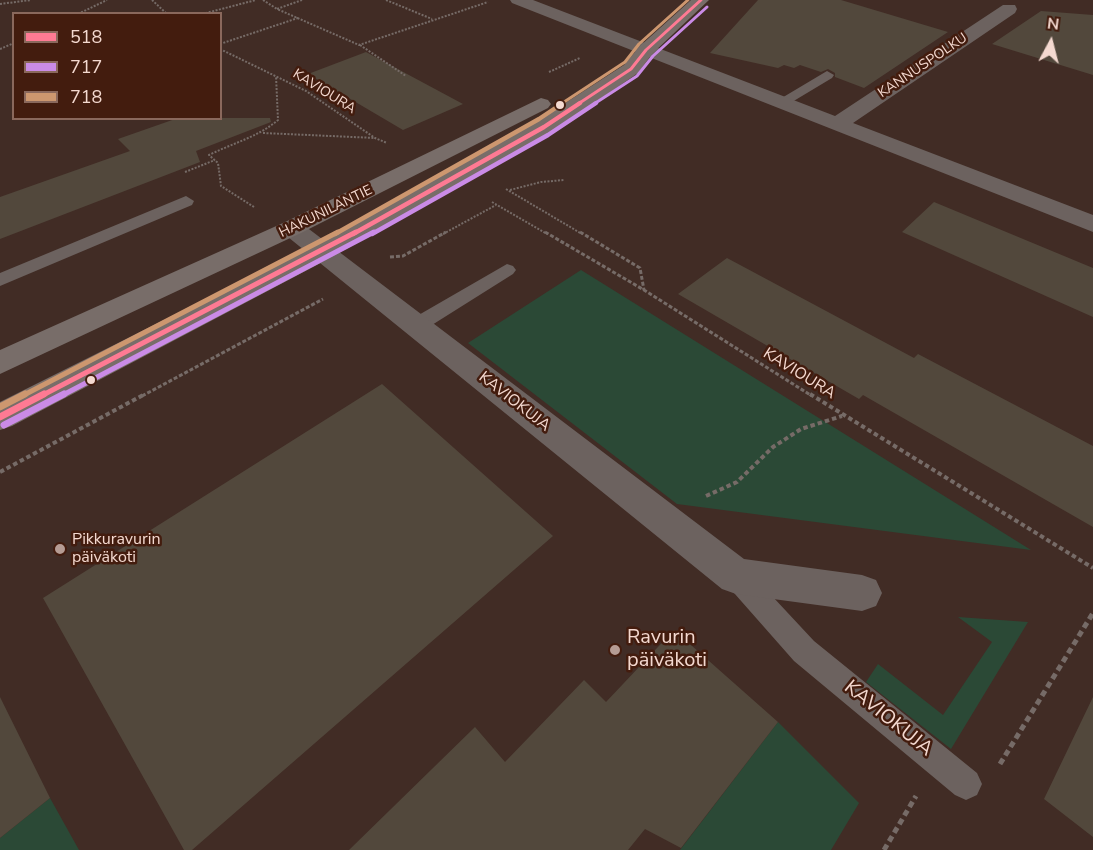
<!DOCTYPE html>
<meta charset="utf-8">
<style>
body{margin:0}
#map{position:relative;width:1093px;height:850px;overflow:hidden;background:#412c25;font-family:"Nunito Sans",sans-serif}
canvas{display:block}
.legend{position:absolute;left:12px;top:12px;width:210px;height:108px;box-sizing:border-box;background:#431c0e;border:2px solid #8a685c;margin:0;padding:8px 10px;list-style:none;font-size:18px;color:#f4d9d0}
.legend li{display:flex;align-items:center;gap:12px;height:30px}
.legend b{width:30px;border:2px solid #8a685c}
.north{position:absolute;left:1021px;top:12px;width:60px;height:60px;-webkit-text-stroke:4px #431c0e;paint-order:stroke;rotate:7deg;font-size:16px;font-weight:700;line-height:24px;text-align:center;color:#f4d9d0}
.north::after{content:'';display:block;margin:auto;width:21px;height:27px;background:#f4d9d0;clip-path:polygon(50% 0,100% 100%,50% 72%,0 100%)}
</style>
<div id="map">
<canvas width="1093" height="850"></canvas>
<ul class="legend">
<li><b style="height:8px;background:#fe7a93"></b>518</li>
<li><b style="height:8px;background:#ca8be6"></b>717</li>
<li><b style="height:8px;background:#cd976f"></b>718</li>
</ul>
<div class="north">N</div>
</div>
<script>
const g = document.querySelector('canvas').getContext('2d');
g.lineJoin = 'round';
function fillPath(path, color) {
  g.fillStyle = color;
  g.fill(path, 'evenodd');
}
function stroke(path, color, width, dash) {
  g.strokeStyle = color;
  g.lineWidth = width;
  g.lineCap = dash ? 'butt' : 'round';
  g.setLineDash(dash || []);
  g.stroke(path);
}
function write(font, color, halo, rows, align = 'center') {
  g.font = font + ' "Nunito Sans",sans-serif';
  g.lineWidth = 5;
  g.setLineDash([]);
  g.textBaseline = 'middle';
  g.strokeStyle = halo;
  g.fillStyle = color;
  for (const [text, x, y, turn = 0] of rows) {
    g.save();
    g.translate(x, y);
    g.rotate((+turn || 0) * Math.PI / 180);
    g.textAlign = isNaN(turn) ? turn : align;
    if (halo) g.strokeText(text, 0, 0);
    g.fillText(text, 0, 0);
    g.restore();
  }
}
const green = new Path2D(`
 M 581,270 L 1031,550 L 677,504 L 468,343 Z
 M 958,617 L 1028,622 L 951,749 L 866,682 L 878,664 L 943,715 L 992,642 Z
 M 778,722 L 859,803 L 831,850 L 680,850 Z
 M 50,798 L 79,850 L 0,850 L 0,838 Z`);
const building = new Path2D(`
 M 758,0 L 841,0 L 948,32 L 864,88 L 835,77 L 835,73 L 828,69 L 821,72 L 800,65 L 794,68 L 784,65 L 778,68 L 710,53 Z
 M 1041,11 L 1093,15 L 1093,75 L 992,44 Z
 M 366,52 L 463,104 L 403,130 L 308,74 Z
 M 178,118 L 270,118 L 271,122 L 196,151 L 200,162 L 0,239 L 0,197 L 130,151 L 118,139 Z
 M 934,202 L 1093,268 L 1093,317 L 902,232 Z
 M 727,258 L 914,358 L 918,354 L 1093,446 L 1093,527 L 863,395 L 859,399 L 678,294 Z
 M 382,384 L 553,536 L 192,850 L 184,850 L 43,598 Z
 M 674,630 L 778,722 L 681,848 L 645,829 L 628,850 L 349,850 L 475,727 L 505,762 L 584,680 L 606,702 Z
 M 0,697 L 50,798 L 0,838 Z
 M 1093,697 L 1093,837 L 1044,799 Z`);
const pathFar3 = new Path2D(`
 M 152,0 L 167,14
 M 263,0 L 277,9
 M 302,0 L 277,9 L 359,45 L 488,2
 M 386,0 L 432,19
 M 0,4 L 31,0
 M 78,14 L 107,0
 M 202,14 L 256,0
 M 220,44 L 298,18
 M 360,45 L 406,76
 M 0,49 L 14,43
 M 220,49 L 306,91 L 375,138 L 387,143
 M 549,72 L 580,58
 M 263,133 L 375,138
 M 185,172 L 215,160
 M 506,189 L 582,234
 M 510,190 L 541,182 L 564,180
 M 492,202 L 547,234
 M 254,207 L 221,186 L 218,163 L 209,155 C 233,143 258,137 278,120 L 276,76
 M 443,234 L 496,205`);
const pathFar2 = new Path2D(`
 M 545,232 L 644,290 L 812,396
 M 580,232 L 640,268 L 644,290
 M 390,257 L 403,256 L 446,232
 M 142,396 L 323,299`);
const pathFar1 = new Path2D(`
 M 810,394 L 1093,568
 M 0,472 L 145,394
 M 706,496 L 737,482 L 773,447 L 801,429 L 842,416`);
const path = new Path2D(`
 M 1000,764 L 1093,613
 M 884,850 L 916,796`);
const service = new Path2D(`
 M 827,71 L 834,75 L 832,78 L 787,105 L 782,106 L 775,102 Z
 M 186,196 L 194,201 L 192,205 L 0,286 L 0,273 Z
 M 507,264 L 513,266 L 516,270 L 513,274 L 424,330 L 417,332 L 410,330 L 407,325 L 410,320 Z
 M 736,564 L 745,567 L 814,641 L 977,773 L 982,784 L 977,795 L 966,800 L 955,795 L 794,661 L 727,585 L 723,576 L 727,567 Z`);
const minor = new Path2D(`
 M 510,0 L 533,0 L 835,116 L 1003,5 L 1015,5 L 1017,9 L 1015,13 L 853,123 L 1093,215 L 1093,232 L 512,3 Z
 M 292,220 L 301,223 L 744,559 L 862,575 L 876,580 L 882,593 L 876,606 L 862,611 L 736,594 L 722,589 L 283,233 L 279,228 L 283,223 Z`);
const secondary = new Path2D(`
 M 691,0 L 709,0 L 652,54 L 638,73 L 552,132 L 332,257 L 12,426 L 0,430 L 0,402 L 314,245 L 536,122 L 624,65 L 640,46 Z
 M 541,98 L 548,100 L 551,104 L 548,108 L 301,233 L 0,374 L 0,350 L 283,223 Z`);
const bus1Far3 = new Path2D(`
 M 578,104 L 631,69 L 646,50 L 701,0`);
const bus1Far2 = new Path2D(`
 M 353,234 L 544,127 L 580,103`);
const bus1Far1 = new Path2D(`
 M 41,396 L 356,232`);
const bus1 = new Path2D(`
 M 0,417 L 44,394`);
const bus2Far3 = new Path2D(`
 M 594,104 L 637,76 L 653,56 L 707,7`);
const bus2Far2 = new Path2D(`
 M 372,234 L 548,135 L 596,103`);
const bus2Far1 = new Path2D(`
 M 61,396 L 374,232`);
const bus2 = new Path2D(`
 M 4,425 L 64,394`);
const bus3Far3 = new Path2D(`
 M 561,104 L 625,62 L 639,44 L 688,0`);
const bus3Far2 = new Path2D(`
 M 335,234 L 539,119 L 563,103`);
const bus3Far1 = new Path2D(`
 M 22,396 L 338,232`);
const bus3 = new Path2D(`
 M 0,407 L 25,394`);
const markers = [
 [560,105,5,"#f4d9d0"],
 [91,380,5,"#f4d9d0"],
 [60,549,6,"#b59c94"],
 [615,650,6,"#b59c94"]
];
const farStreetnames = [
 ["KANNUSPOLKU",923,66,-34],
 ["KAVIOURA",324,92,32],
 ["HAKUNILANTIE",326,212,-26]
];
const streetNames = [
 ["KAVIOURA",799,374,32],
 ["KAVIOKUJA",514,402,38]
];
const poiNames = [
 ["Pikkuravurin",72,540],
 ["päiväkoti",72,558]
];
const nearPoinames = [
 ["Ravurin",627,638],
 ["päiväkoti",627,661]
];
const nearStreetnames = [
 ["KAVIOKUJA",888,719,39]
];
fillPath(green, '#2b4936');
fillPath(building, '#52483c');
stroke(pathFar3, '#766b67', 2, [2, 1.5]);
stroke(pathFar2, '#766b67', 3, [4, 2]);
stroke(pathFar1, '#766b67', 4, [4.5, 3]);
stroke(path, '#766b67', 5, [6, 4]);
fillPath(service, '#6c625f');
fillPath(minor, '#6c625f');
fillPath(secondary, '#786d69');
stroke(bus1Far3, '#fe7a93', 3);
stroke(bus1Far2, '#fe7a93', 4.5);
stroke(bus1Far1, '#fe7a93', 5);
stroke(bus1, '#fe7a93', 7);
stroke(bus2Far3, '#ca8be6', 3);
stroke(bus2Far2, '#ca8be6', 4.5);
stroke(bus2Far1, '#ca8be6', 5);
stroke(bus2, '#ca8be6', 7);
stroke(bus3Far3, '#cd976f', 3);
stroke(bus3Far2, '#cd976f', 4.5);
stroke(bus3Far1, '#cd976f', 5);
stroke(bus3, '#cd976f', 7);
for (const [x, y, r, color] of markers) {
  const dot = new Path2D();
  dot.arc(x, y, r, 0, 2 * Math.PI);
  g.fillStyle = color;
  g.fill(dot);
  stroke(dot, '#431c0e', 2);
}
write('14px', '#f4d9d0', '#431c0e', farStreetnames);
write('16px', '#f4d9d0', '#431c0e', streetNames);
write('16px', '#f4d9d0', '#431c0e', poiNames, 'left');
write('20px', '#f4d9d0', '#431c0e', nearPoinames, 'left');
write('20px', '#f4d9d0', '#431c0e', nearStreetnames);
</script>
